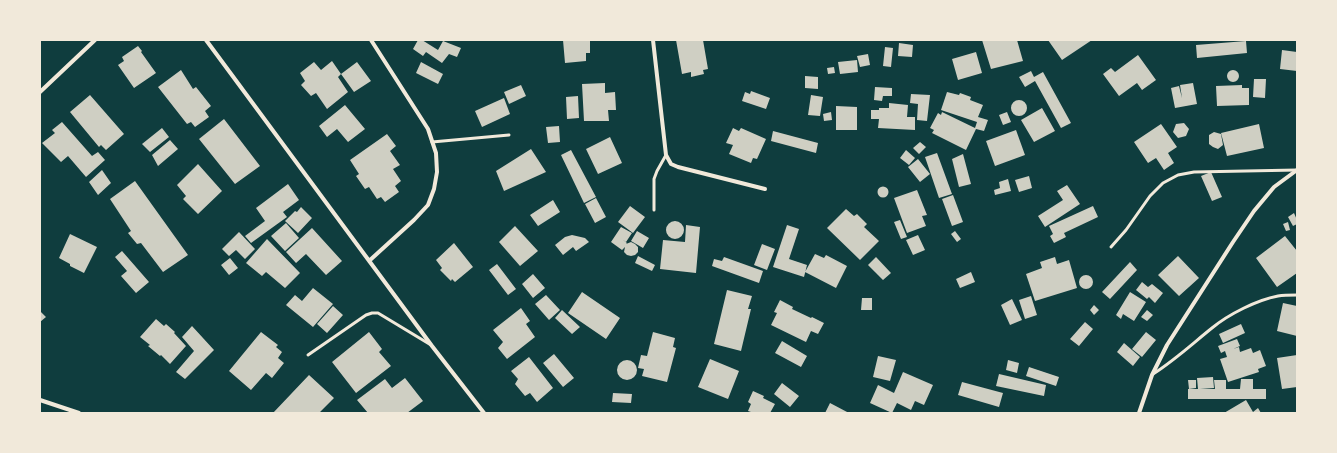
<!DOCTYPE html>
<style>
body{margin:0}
#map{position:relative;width:1337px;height:453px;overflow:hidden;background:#0f3d3e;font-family:"Open Sans",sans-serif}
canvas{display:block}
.frame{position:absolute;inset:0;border:41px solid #f1e9da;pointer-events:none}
</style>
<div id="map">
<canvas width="1337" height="453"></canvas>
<div class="frame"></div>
</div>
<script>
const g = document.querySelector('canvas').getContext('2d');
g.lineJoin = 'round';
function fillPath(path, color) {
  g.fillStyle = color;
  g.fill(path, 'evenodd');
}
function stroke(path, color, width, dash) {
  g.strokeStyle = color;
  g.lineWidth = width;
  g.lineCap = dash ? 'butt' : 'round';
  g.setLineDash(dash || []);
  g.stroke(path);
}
const building = new Path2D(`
 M 418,40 L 422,40 L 438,50 L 443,41 L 461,48 L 457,57 L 449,54 L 442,63 L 426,52 L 423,56 L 413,49 Z
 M 563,40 L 590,40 L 590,53 L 586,53 L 586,61 L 565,63 Z
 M 676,40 L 703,40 L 708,69 L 703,70 L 704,74 L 691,77 L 691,72 L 682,74 Z
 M 982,40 L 1017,40 L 1023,61 L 991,69 Z
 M 1048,40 L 1092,40 L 1062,60 Z
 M 1246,41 L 1247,53 L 1197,58 L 1196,45 Z
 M 899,43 L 913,45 L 912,57 L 898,56 Z
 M 138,46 L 142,51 L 141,52 L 156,73 L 134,88 L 118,65 L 124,61 L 122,57 Z
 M 885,47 L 893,48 L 891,67 L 883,66 Z
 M 1282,50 L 1297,52 L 1297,71 L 1280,69 Z
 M 976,52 L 982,73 L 958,80 L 952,59 Z
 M 868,54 L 870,65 L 860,67 L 857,56 Z
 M 1138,55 L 1156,80 L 1142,90 L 1137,83 L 1119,96 L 1103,74 L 1111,68 L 1115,72 Z
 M 857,60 L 858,72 L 840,74 L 838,62 Z
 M 332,61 L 341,74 L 338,77 L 348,92 L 327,109 L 316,93 L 311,96 L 301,85 L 305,81 L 300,73 L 314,62 L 321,70 Z
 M 357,62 L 371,81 L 354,92 L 341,74 Z
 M 421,62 L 443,74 L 438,84 L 416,73 Z
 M 834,67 L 835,73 L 828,74 L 827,68 Z
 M1227 76a6 6 0 1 1 12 0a6 6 0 1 1-12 0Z
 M 181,70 L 193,89 L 196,87 L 211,106 L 205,111 L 209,117 L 195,127 L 191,122 L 187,124 L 158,87 Z
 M 1031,71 L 1034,77 L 1043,72 L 1071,123 L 1061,128 L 1035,81 L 1025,87 L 1019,77 Z
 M 805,76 L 818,77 L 818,89 L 805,88 Z
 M 1254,79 L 1266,79 L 1265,98 L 1253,97 Z
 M 605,83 L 605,93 L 615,92 L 616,110 L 608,110 L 609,121 L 584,121 L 582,84 Z
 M 1193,83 L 1197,104 L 1175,108 L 1171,88 L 1179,86 L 1182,98 L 1180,85 Z
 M 521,85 L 526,96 L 509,104 L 504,92 Z
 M 1242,85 L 1242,88 L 1249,88 L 1249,105 L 1217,106 L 1216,86 Z
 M 875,87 L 892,88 L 892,96 L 883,96 L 882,101 L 874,100 Z
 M 751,91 L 770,98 L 766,109 L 742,101 L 745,92 L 750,94 Z
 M 947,92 L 959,95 L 960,93 L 971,97 L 970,100 L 983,105 L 978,117 L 988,120 L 984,131 L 976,129 L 966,150 L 932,133 L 934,130 L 930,128 L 938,113 L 941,115 L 942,112 L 975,128 L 977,122 L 941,110 Z
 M 911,94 L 930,95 L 927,121 L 917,120 L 918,104 L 910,103 Z
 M 90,95 L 124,134 L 106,150 L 101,145 L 99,147 L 70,112 Z
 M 811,95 L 823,97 L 820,116 L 808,115 Z
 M 578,96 L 579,118 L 567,119 L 566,97 Z
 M 504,98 L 510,114 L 482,127 L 475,111 Z
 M1011 108a8 8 0 1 1 16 0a8 8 0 1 1-16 0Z
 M 889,103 L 908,105 L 907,117 L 915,117 L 915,130 L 878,128 L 879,119 L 871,119 L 871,110 L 879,110 L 879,108 L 889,108 Z
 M 345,105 L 365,129 L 348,142 L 337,129 L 327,137 L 319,126 Z
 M 836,106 L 857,107 L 857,130 L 836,130 Z
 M 1042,108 L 1055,131 L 1034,142 L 1021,120 Z
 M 831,112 L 832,120 L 824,121 L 823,114 Z
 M 1007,112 L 1011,122 L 1003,125 L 999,115 Z
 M 224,119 L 260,166 L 235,184 L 199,139 Z
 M 62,122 L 92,156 L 98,152 L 105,160 L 86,177 L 68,156 L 61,162 L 42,143 L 55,133 L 52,130 Z
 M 1184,123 L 1189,129 L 1186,136 L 1178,138 L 1173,132 L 1176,124 Z
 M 1161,124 L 1177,147 L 1168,153 L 1174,163 L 1164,170 L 1156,158 L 1148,163 L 1134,142 Z
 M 1259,124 L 1264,148 L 1227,156 L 1221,133 Z
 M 559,126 L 560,142 L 548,143 L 546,127 Z
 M 162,128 L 169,137 L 150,152 L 142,144 Z
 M 733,128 L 739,131 L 741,128 L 766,139 L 757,159 L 753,158 L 751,163 L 729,154 L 733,145 L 726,143 Z
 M 1016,130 L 1025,155 L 995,166 L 986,141 Z
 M 773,131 L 818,143 L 816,153 L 771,141 Z
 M 1214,132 L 1221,134 L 1223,145 L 1218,149 L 1213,147 L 1209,144 L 1209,135 Z
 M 387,134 L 396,146 L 390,151 L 400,165 L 393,169 L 401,181 L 395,186 L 399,192 L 385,202 L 381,197 L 377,199 L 369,187 L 365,189 L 356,176 L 359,174 L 350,160 Z
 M 610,137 L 622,163 L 598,174 L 586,149 Z
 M 170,140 L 178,149 L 158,166 L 152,155 Z
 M 920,142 L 926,147 L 919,154 L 913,148 Z
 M 531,149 L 546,172 L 504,191 L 496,171 Z
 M 571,150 L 596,197 L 584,203 L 561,155 Z
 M 906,150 L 915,158 L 909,165 L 900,158 Z
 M 937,153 L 952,194 L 939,198 L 925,157 Z
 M 963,154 L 971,184 L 959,187 L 952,159 Z
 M 918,159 L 930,174 L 920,182 L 908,167 Z
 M 198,164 L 222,191 L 198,214 L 183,199 L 186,196 L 177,185 Z
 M 102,170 L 111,183 L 98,195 L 89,182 Z
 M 1211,172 L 1222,197 L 1212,201 L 1201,176 Z
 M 1029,176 L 1032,188 L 1019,192 L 1015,180 Z
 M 1008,179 L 1011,191 L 995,195 L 994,190 L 1000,188 L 999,182 Z
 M 135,181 L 188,255 L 163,272 L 141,243 L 137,244 L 128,233 L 131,231 L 110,199 Z
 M 288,184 L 299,200 L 283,212 L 287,217 L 251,243 L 245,236 L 265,221 L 256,208 Z
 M 1067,185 L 1080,204 L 1045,227 L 1038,216 L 1063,200 L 1057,191 Z
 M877.5 192a5.5 5.5 0 1 1 11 0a5.5 5.5 0 1 1-11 0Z
 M 917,190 L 927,215 L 922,216 L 926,226 L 907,233 L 894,198 Z
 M 953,195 L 963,222 L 952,226 L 942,199 Z
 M 596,198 L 606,217 L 595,223 L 585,204 Z
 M 553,200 L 560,212 L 538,226 L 530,215 Z
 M 630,206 L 645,217 L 633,233 L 618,222 Z
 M 1093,206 L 1098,217 L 1064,233 L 1066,237 L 1054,243 L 1050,236 L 1053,234 L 1049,226 Z
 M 301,207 L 312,218 L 298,233 L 285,221 L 295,211 L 297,212 Z
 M 846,209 L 854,216 L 857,214 L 867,224 L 864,227 L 879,241 L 860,260 L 827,228 Z
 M 1294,213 L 1297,220 L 1297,224 L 1293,226 L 1288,217 Z
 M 900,220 L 907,237 L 901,239 L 894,222 Z
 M666 230a9 9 0 1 1 18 0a9 9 0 1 1-18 0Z
 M 1288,222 L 1290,230 L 1286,231 L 1283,224 Z
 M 286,223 L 299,238 L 285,251 L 271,236 Z
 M 686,225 L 700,227 L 696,273 L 660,269 L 663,240 L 685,242 Z
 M 787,225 L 799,229 L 789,259 L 807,265 L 804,277 L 773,267 Z
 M 515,226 L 538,251 L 520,266 L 499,242 Z
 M 621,227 L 632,233 L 626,242 L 622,239 L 627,243 L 626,244 L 631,242 L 635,244 L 638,247 L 638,252 L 635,255 L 631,256 L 627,255 L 624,252 L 625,247 L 622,250 L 611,242 Z
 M 312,228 L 342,261 L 326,275 L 306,254 L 296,263 L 286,252 Z
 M 637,231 L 649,238 L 643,248 L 631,241 Z
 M 955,231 L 961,239 L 957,242 L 951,234 Z
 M 239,232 L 255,249 L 245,259 L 236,250 L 229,256 L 222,249 Z
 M 70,234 L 97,247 L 84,273 L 70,266 L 70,264 L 59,258 Z
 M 572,235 L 585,238 L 589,242 L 576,251 L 573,247 L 563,255 L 555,245 L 565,237 Z
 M 918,235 L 925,250 L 913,255 L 906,240 Z
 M 1285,236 L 1297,251 L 1297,273 L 1277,287 L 1256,258 Z
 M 267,239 L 300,273 L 285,288 L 266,272 L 262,276 L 246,263 Z
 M 454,243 L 473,267 L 455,282 L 452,279 L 451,281 L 440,270 L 442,268 L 436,260 Z
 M 762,244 L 775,249 L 767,270 L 754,265 Z
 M 122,251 L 149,282 L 136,293 L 121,276 L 127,271 L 115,257 Z
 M 815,254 L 824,258 L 826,255 L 847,266 L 836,288 L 805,272 Z
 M 638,256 L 655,265 L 652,271 L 635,263 Z
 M 1178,256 L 1199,278 L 1179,296 L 1158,275 Z
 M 724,257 L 763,271 L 759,283 L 712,266 L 714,259 L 722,261 Z
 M 876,257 L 891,273 L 883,280 L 868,265 Z
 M 1055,257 L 1057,264 L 1069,260 L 1077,288 L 1035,301 L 1026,274 L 1042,268 L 1040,262 Z
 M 230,258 L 238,268 L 229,275 L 221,265 Z
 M 1130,262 L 1137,270 L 1110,299 L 1102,292 Z
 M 497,264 L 516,289 L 508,295 L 489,270 Z
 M 971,272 L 975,282 L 960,288 L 956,279 Z
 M 533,274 L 545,288 L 533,298 L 522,284 Z
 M1079 282a7 7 0 1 1 14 0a7 7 0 1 1-14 0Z
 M 1142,282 L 1148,287 L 1152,284 L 1163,293 L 1155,303 L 1149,297 L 1147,299 L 1136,290 Z
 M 313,288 L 333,304 L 313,327 L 286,305 L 295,295 L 302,301 Z
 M 727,290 L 752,296 L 748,309 L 751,309 L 741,351 L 714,344 Z
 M 582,292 L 620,318 L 606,339 L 568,313 Z
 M 1130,292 L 1146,302 L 1134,321 L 1123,314 L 1121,319 L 1116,315 Z
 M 546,295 L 560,310 L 549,320 L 535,304 Z
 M 1031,296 L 1037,315 L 1025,319 L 1019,300 Z
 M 862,298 L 872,298 L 872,310 L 861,310 Z
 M 1012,299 L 1022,320 L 1010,325 L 1001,305 Z
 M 780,300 L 793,307 L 792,309 L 811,318 L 812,317 L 824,323 L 818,334 L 811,331 L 806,342 L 771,325 L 777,313 L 774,312 Z
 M 1283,303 L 1297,306 L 1297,336 L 1277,331 Z
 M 1094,305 L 1099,310 L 1094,315 L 1090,310 Z
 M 333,306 L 343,315 L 327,333 L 317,324 Z
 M 521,308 L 530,321 L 526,324 L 535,337 L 507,359 L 498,348 L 503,342 L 493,330 Z
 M 562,310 L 580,327 L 572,334 L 555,318 Z
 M 1147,310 L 1153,315 L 1147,321 L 1141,317 Z
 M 40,311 L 46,317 L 40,322 Z
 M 156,319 L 164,326 L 166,324 L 175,332 L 174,333 L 186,346 L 170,364 L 161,355 L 160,356 L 148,346 L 150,345 L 140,337 Z
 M 1085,322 L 1093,329 L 1079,346 L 1070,339 Z
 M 1241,324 L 1245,333 L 1223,343 L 1219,334 Z
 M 192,326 L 214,350 L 185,379 L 176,372 L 194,351 L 182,337 Z
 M 261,332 L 278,345 L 276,347 L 282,352 L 278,358 L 284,363 L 272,378 L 266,373 L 251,390 L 229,371 Z
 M 369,332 L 382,349 L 379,352 L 391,366 L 356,393 L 332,362 Z
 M 653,332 L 675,338 L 673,347 L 676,348 L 667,382 L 642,376 L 644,369 L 638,368 L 641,355 L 647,356 Z
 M 1146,332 L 1156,340 L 1142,357 L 1132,349 Z
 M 1237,339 L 1240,346 L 1233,349 L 1239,347 L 1240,352 L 1251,348 L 1253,353 L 1260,350 L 1266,366 L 1258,369 L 1259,372 L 1228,382 L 1220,359 L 1227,357 L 1225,351 L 1221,353 L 1218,346 Z
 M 782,341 L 807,356 L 801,367 L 775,353 Z
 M 1124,343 L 1140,357 L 1133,366 L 1117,352 Z
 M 554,354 L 574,378 L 563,387 L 543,363 Z
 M 1297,355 L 1297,387 L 1282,389 L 1277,358 Z
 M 878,356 L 896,360 L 890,381 L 873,377 Z
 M 529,357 L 553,388 L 537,402 L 530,393 L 525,396 L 515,384 L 518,379 L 511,371 Z
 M 710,359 L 739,371 L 728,399 L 698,387 Z
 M 1008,360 L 1019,363 L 1017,373 L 1006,370 Z
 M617 370a10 10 0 1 1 20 0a10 10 0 1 1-20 0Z
 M 1029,367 L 1059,377 L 1056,386 L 1026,376 Z
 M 903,372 L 933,385 L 924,405 L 915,401 L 911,410 L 897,403 L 892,413 L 870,403 L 878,385 L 894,393 Z
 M 999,374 L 1046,385 L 1044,396 L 996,386 Z
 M 309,375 L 334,398 L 319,413 L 273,413 Z
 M 1213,377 L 1214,388 L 1200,389 L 1215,389 L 1214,380 L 1226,380 L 1226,389 L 1240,389 L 1241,379 L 1253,379 L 1253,389 L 1266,389 L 1266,399 L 1188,399 L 1188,389 L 1198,389 L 1197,378 Z
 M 405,378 L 423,401 L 407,413 L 368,413 L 357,400 L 385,379 L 392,388 Z
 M 1188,380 L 1196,380 L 1196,388 L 1189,389 Z
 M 962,382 L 1003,393 L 999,407 L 958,395 Z
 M 782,383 L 799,396 L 790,407 L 774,394 Z
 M 753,391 L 764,396 L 763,398 L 775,404 L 770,413 L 754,413 L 748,411 L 751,404 L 748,402 Z
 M 613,393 L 632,394 L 631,403 L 612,402 Z
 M 1246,400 L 1253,412 L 1258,408 L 1261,413 L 1224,413 Z
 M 830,403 L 849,413 L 825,413 Z`);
const service = new Path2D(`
 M 432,142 L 509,135
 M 654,210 L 654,179 L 657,171 L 666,155
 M 1111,247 L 1126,230 L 1150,196 L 1163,183 L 1178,175 L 1194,172 L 1297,170
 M 308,355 L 366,315 L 372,313 L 378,313 L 431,345
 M 1153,374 C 1175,360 1192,344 1212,328 C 1229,314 1257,300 1278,296 C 1284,295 1291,295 1297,295`);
const minor = new Path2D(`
 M 206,40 L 432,346 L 484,413
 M 653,40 L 666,155 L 671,164 L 678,167 L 765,189
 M 40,92 L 95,40
 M 369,261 L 414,220 L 428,205 L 434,189 L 437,172 L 436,153 L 428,129 L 371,40
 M 40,400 L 79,413
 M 1139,413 L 1152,375 L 1167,345 L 1233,242 L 1254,211 L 1274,187 L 1297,170`);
fillPath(building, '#cfcfc3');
stroke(service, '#f1e9da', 3);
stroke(minor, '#f1e9da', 4);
</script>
